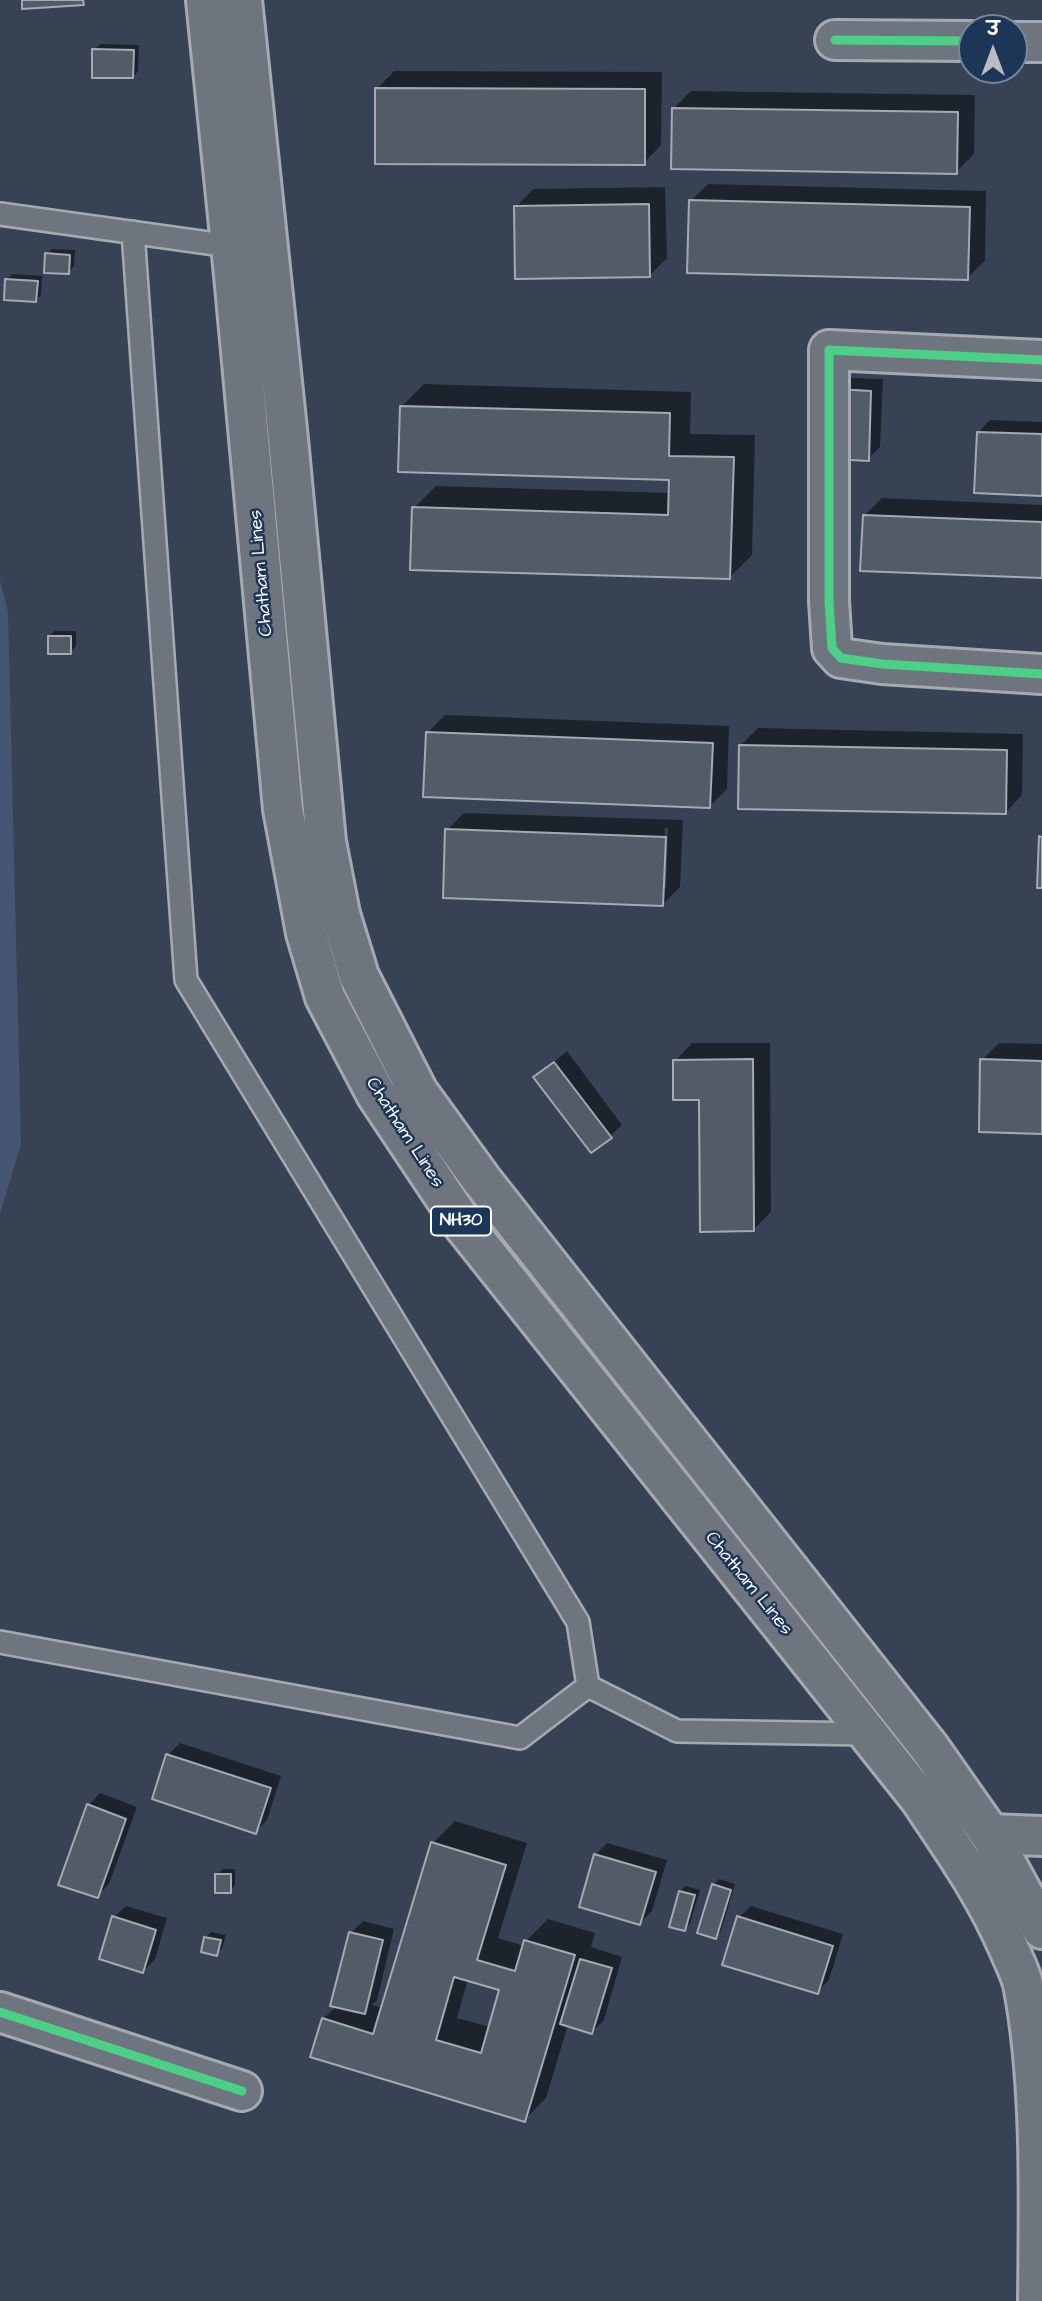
<!DOCTYPE html>
<meta charset="utf-8">
<style>
body{margin:0}
#map{position:relative;width:1042px;height:2301px;overflow:hidden;background:#374354;font-family:"Architects Daughter","Playpen Sans Deva",sans-serif}
canvas{display:block}
.north{position:absolute;left:958px;top:14px;width:70px;height:70px;box-sizing:border-box;background:#1d3557;border:2px solid #77869a;border-radius:50%;rotate:0deg;font-size:19px;font-weight:700;line-height:28px;text-align:center;color:#fff}
.north::after{content:'';display:block;margin:auto;width:24px;height:32px;background:#b9bdc3;clip-path:polygon(50% 0,100% 100%,50% 72%,0 100%)}
</style>
<div id="map">
<canvas width="1042" height="2301"></canvas>
<div class="north">उ</div>
</div>
<script>
const g = document.querySelector('canvas').getContext('2d');
g.lineJoin = 'round';
function fillPath(path, color) {
  g.fillStyle = color;
  g.fill(path, 'evenodd');
}
function stroke(path, color, width, dash) {
  g.strokeStyle = color;
  g.lineWidth = width;
  g.lineCap = dash ? 'butt' : 'round';
  g.setLineDash(dash || []);
  g.stroke(path);
}
function write(font, color, halo, rows, align = 'center') {
  g.font = font + ' "Architects Daughter",sans-serif';
  g.lineWidth = 5;
  g.setLineDash([]);
  g.textBaseline = 'middle';
  g.strokeStyle = halo;
  g.fillStyle = color;
  for (const [text, x, y, turn = 0] of rows) {
    g.save();
    g.translate(x, y);
    g.rotate((+turn || 0) * Math.PI / 180);
    g.textAlign = isNaN(turn) ? turn : align;
    if (halo) g.strokeText(text, 0, 0);
    g.fillText(text, 0, 0);
    g.restore();
  }
}
const green = new Path2D(`
 M 0,580 L 8,612 L 21,1144 L 0,1214 Z`);
const shadow = new Path2D(`
 M 100,44 L 139,45 L 138,71 L 133,77 L 94,50 Z
 M 394,71 L 662,72 L 661,145 L 644,163 L 377,89 Z
 M 691,91 L 975,95 L 974,154 L 956,172 L 674,108 Z
 M 708,184 L 986,191 L 985,261 L 967,278 L 691,201 Z
 M 665,187 L 667,258 L 649,276 L 516,207 L 533,189 Z
 M 52,249 L 75,250 L 74,266 L 69,272 L 46,254 Z
 M 13,274 L 42,276 L 41,295 L 36,300 L 7,279 Z
 M 850,378 L 883,379 L 880,447 L 868,459 L 838,390 Z
 M 424,384 L 691,392 L 690,434 L 755,435 L 752,555 L 730,577 L 414,508 L 436,486 L 671,493 L 671,478 L 402,406 Z
 M 990,420 L 1042,422 L 1042,494 L 978,432 Z
 M 882,498 L 1042,505 L 1042,577 L 864,516 Z
 M 55,631 L 76,631 L 76,646 L 70,652 L 49,636 Z
 M 445,715 L 729,726 L 727,789 L 710,806 L 427,733 Z
 M 758,728 L 1023,734 L 1022,795 L 1005,813 L 741,745 Z
 M 464,813 L 683,820 L 680,887 L 663,904 L 447,830 ZM 665,828 L 668,828 L 666,888 L 662,888 Z
 M 692,1043 L 770,1043 L 771,1212 L 754,1229 L 701,1098 L 675,1061 Z
 M 999,1043 L 1042,1044 L 1042,1132 L 982,1060 Z
 M 567,1051 L 622,1125 L 610,1136 L 536,1077 Z
 M 180,1743 L 281,1776 L 267,1820 L 255,1832 L 168,1755 Z
 M 100,1793 L 137,1807 L 109,1884 L 97,1896 L 89,1805 Z
 M 455,1821 L 527,1843 L 498,1938 L 524,1946 L 526,1941 L 548,1919 L 595,1933 L 591,1947 L 622,1957 L 604,2020 L 592,2032 L 568,2025 L 546,2098 L 524,2120 L 323,2019 L 337,2006 L 351,1933 L 363,1921 L 394,1929 L 377,2000 L 372,2005 L 383,2008 L 433,1843 ZM 468,1979 L 501,1989 L 490,2027 L 457,2018 Z
 M 607,1843 L 667,1860 L 652,1911 L 640,1923 L 595,1855 Z
 M 223,1869 L 235,1869 L 235,1885 L 230,1891 L 217,1874 Z
 M 719,1879 L 735,1884 L 721,1931 L 716,1937 L 713,1885 Z
 M 686,1886 L 700,1890 L 690,1924 L 685,1929 L 680,1891 Z
 M 126,1906 L 167,1918 L 155,1959 L 143,1971 L 114,1917 Z
 M 751,1906 L 843,1934 L 829,1980 L 817,1992 L 739,1917 Z
 M 211,1932 L 226,1935 L 222,1948 L 216,1954 L 206,1937 Z`);
const building = new Path2D(`
 M 22,0 L 83,0 L 84,5 L 22,9 Z
 M 92,49 L 134,50 L 133,78 L 92,78 Z
 M 375,88 L 645,89 L 645,165 L 375,164 Z
 M 672,108 L 958,112 L 957,174 L 671,169 Z
 M 689,200 L 970,207 L 968,280 L 687,273 Z
 M 649,204 L 650,277 L 515,279 L 514,206 Z
 M 45,253 L 70,255 L 69,274 L 44,273 Z
 M 5,279 L 38,281 L 36,302 L 4,300 Z
 M 836,389 L 871,391 L 869,461 L 834,459 Z
 M 400,406 L 670,413 L 669,456 L 734,457 L 730,579 L 410,570 L 412,507 L 668,515 L 669,480 L 398,472 Z
 M 977,432 L 1042,434 L 1042,496 L 974,493 Z
 M 863,515 L 1042,522 L 1042,578 L 860,571 Z
 M 48,636 L 71,636 L 71,654 L 48,654 Z
 M 426,732 L 713,743 L 710,808 L 423,797 Z
 M 739,745 L 1007,750 L 1006,814 L 738,809 Z
 M 445,829 L 666,837 L 663,906 L 443,898 Z
 M 1039,836 L 1042,837 L 1042,888 L 1037,888 Z
 M 753,1059 L 754,1231 L 700,1232 L 699,1100 L 673,1100 L 673,1060 Z
 M 980,1059 L 1042,1061 L 1042,1134 L 979,1132 Z
 M 554,1062 L 612,1138 L 591,1153 L 533,1077 Z
 M 166,1754 L 271,1788 L 256,1834 L 152,1799 Z
 M 87,1804 L 126,1819 L 98,1898 L 58,1885 Z
 M 431,1842 L 506,1865 L 477,1960 L 515,1971 L 524,1940 L 575,1955 L 525,2122 L 310,2057 L 322,2018 L 373,2034 ZM 454,1977 L 499,1990 L 481,2053 L 436,2040 Z
 M 594,1854 L 656,1872 L 640,1925 L 579,1907 Z
 M 215,1874 L 231,1874 L 231,1893 L 215,1893 Z
 M 712,1884 L 731,1890 L 716,1939 L 697,1933 Z
 M 679,1891 L 695,1895 L 685,1931 L 669,1927 Z
 M 112,1916 L 156,1930 L 143,1973 L 99,1959 Z
 M 737,1916 L 833,1946 L 818,1994 L 722,1965 Z
 M 349,1932 L 383,1940 L 365,2014 L 330,2006 Z
 M 204,1937 L 221,1940 L 217,1956 L 201,1952 Z
 M 580,1959 L 612,1968 L 592,2034 L 560,2024 Z`);
const lane = new Path2D(`
 M 0,214 L 237,247
 M 0,1642 L 520,1738 L 588,1686 L 578,1622 L 186,980 L 133,232
 M 588,1686 L 677,1731 L 867,1734`);
const street = new Path2D(`
 M 835,40 L 972,41
 M 1014,42 L 1042,42
 M 1042,360 L 829,350 L 829,601 L 832,648 L 841,658 L 882,664 L 1042,674
 M 990,1834 L 1042,1836
 M 0,2012 L 242,2091`);
const highway = new Path2D(`
 M 206,0 L 234,275 L 283,809 L 306,933 L 325,997 L 376,1094 L 464,1226 L 920,1799 C 953,1848 986,1895 1009,1949 C 1014,1961 1020,1972 1023,1984 C 1042,2079 1039,2202 1038,2301
 M 242,0 L 288,439 L 326,842 L 340,914 L 359,976 L 418,1092 L 481,1179 L 929,1747 L 990,1834 L 1042,1929`);
const cycleway = new Path2D(`
 M 835,40 L 972,41
 M 1042,360 L 829,350 L 829,601 L 832,648 L 841,658 L 882,664 L 1042,674
 M 0,2012 L 242,2091`);
const shields = [
 [461,1221,60]
];
const shieldNames = [
 ["NH30",461,1221]
];
const streetNames = [
 ["Chatham Lines",262,573,-95],
 ["Chatham Lines",404,1133,57],
 ["Chatham Lines",748,1584,51]
];
fillPath(green, '#445671');
fillPath(shadow, '#0007');
fillPath(building, '#525b68');
stroke(building, '#a5aab2', 2);
stroke(lane, '#a5aab2', 26);
stroke(street, '#a5aab2', 44);
stroke(highway, '#a5aab2', 44);
stroke(lane, '#6f757e', 21);
stroke(street, '#6f757e', 38);
stroke(highway, '#6f757e', 38);
stroke(cycleway, '#4dcf88', 9);
for (const [x, y, w] of shields) {
  const box = new Path2D();
  box.roundRect(x - w / 2, y - 14.5, w, 29, 5);
  g.fillStyle = '#1d3557';
  g.fill(box);
  stroke(box, '#fff', 2);
}
write('bold 18px', '#fff', null, shieldNames);
write('19px', '#fff', '#1d3557', streetNames);
</script>
